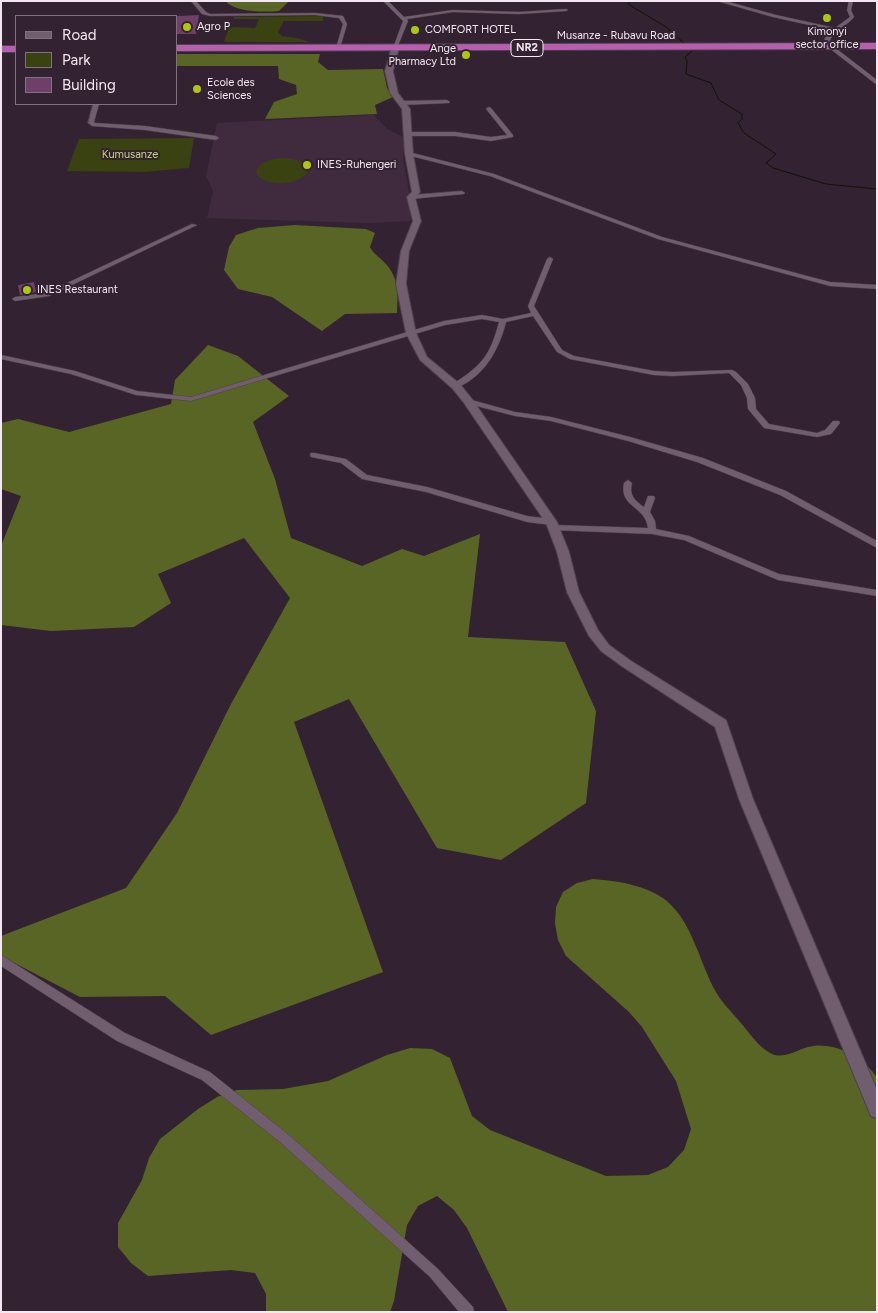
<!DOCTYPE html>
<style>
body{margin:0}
#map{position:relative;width:878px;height:1313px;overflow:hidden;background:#332231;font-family:Figtree,sans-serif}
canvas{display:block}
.frame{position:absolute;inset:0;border:2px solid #f3e7f1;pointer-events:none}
.legend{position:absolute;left:15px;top:15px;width:162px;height:90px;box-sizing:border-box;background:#332231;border:1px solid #80717e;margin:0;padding:6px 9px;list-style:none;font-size:15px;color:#f3e7f1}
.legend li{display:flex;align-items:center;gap:10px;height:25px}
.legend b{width:25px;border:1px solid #80717e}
</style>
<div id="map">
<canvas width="878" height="1313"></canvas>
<div class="frame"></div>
<ul class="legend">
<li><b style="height:6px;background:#705d6d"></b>Road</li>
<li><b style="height:14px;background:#394210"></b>Park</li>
<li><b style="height:14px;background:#6e3f69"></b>Building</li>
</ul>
</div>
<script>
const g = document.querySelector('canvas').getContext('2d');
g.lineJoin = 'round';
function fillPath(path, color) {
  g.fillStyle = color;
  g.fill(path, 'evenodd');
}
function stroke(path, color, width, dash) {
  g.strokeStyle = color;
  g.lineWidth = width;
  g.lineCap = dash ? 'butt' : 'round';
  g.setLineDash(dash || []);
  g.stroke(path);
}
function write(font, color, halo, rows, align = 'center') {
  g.font = font + ' Figtree,sans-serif';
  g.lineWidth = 4;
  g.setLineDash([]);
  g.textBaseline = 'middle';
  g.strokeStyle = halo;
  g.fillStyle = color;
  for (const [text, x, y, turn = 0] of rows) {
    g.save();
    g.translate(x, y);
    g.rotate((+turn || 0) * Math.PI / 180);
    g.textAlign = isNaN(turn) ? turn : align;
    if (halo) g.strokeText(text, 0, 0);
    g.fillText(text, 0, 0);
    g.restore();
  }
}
const built = new Path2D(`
 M 374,115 L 387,129 L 405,138 L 403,158 L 412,211 L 410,221 L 367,223 L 207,218 L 213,191 L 206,176 L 217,123 Z`);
const green = new Path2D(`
 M 323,16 L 323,21 L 284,21 L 278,32 L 282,36 L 297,38 L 310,42 L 224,42 L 229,27 L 255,28 L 259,19 L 233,19 L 234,17 Z
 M 194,138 L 189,168 L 144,172 L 67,171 L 79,139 Z
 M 279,158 C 289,158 298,159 306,165 L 307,173 C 295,186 270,187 257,175 C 255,163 269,160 279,158 Z`);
const forest = new Path2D(`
 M 225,1 L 289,1 L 279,11 C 263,12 237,13 225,1 Z
 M 176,54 L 320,54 L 318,62 L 328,70 L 383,69 L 387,88 L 393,97 L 375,105 L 377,114 L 265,119 L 274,102 L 297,94 L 296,85 L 279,79 L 278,66 L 176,66 Z
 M 295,225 L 366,229 L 375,233 L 370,247 C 374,255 381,258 386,264 C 399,278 398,295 397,313 L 345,314 L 322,331 L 272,297 L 238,289 L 224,270 L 229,247 L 236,235 L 258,228 Z
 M 208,345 L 238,356 L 289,396 L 253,422 L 275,479 L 291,538 L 362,566 L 402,549 L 424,556 L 480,534 L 468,637 L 565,642 L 596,711 L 586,803 L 501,860 L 437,848 L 349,699 L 294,722 L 383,972 L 211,1035 L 165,996 L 80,997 L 1,956 L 1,936 L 126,888 L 177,813 L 231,704 L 290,598 L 244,538 L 158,574 L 171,603 L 134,627 L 51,631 L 1,625 L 1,546 L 21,496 L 1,489 L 1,423 L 18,419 L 69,432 L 171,404 L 175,380 Z
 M 593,879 C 619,881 653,886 671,905 C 693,926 701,966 716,992 C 722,1003 732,1012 740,1022 C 749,1032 759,1048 772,1054 C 784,1059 797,1050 808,1047 C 832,1040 865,1057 877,1078 L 877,1312 L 508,1312 L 467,1228 L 454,1210 L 437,1196 L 418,1206 L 407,1225 L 394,1301 L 390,1312 L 266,1312 L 266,1294 L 255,1273 L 231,1270 L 148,1276 L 131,1263 L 118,1247 L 118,1223 L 142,1180 L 149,1158 L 160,1139 L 198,1109 L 217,1097 L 237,1090 L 283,1089 L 328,1081 L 387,1055 L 410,1048 L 432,1049 L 450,1058 L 472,1116 L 490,1130 L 606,1176 L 648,1175 L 668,1167 L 684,1150 L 691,1129 L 676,1081 L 642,1027 L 629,1012 L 566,956 L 558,940 L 555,923 L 556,907 L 563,892 L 577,883 Z`);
const stream = new Path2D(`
 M 632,1 L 628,4 L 666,27 L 686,45
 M 692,51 L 685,57 L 687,61 L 686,74 L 711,83 L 719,100 L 742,114 L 742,119 L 738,123 L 744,133 L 776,154 L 766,163 L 773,168 L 826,184 L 877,189`);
const building = new Path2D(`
 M 199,15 L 196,34 L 176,34 L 177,16 Z
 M 34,282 L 36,292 L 20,295 L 18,285 Z`);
const street = new Path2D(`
 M 191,1 L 196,1 L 206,12 L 210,14 L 315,13 L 343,16 L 347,24 L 340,48 L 338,49 L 336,48 L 343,24 L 339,18 L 315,15 L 210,16 L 202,14 Z
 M 383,1 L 388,1 L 404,17 L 453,10 L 519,12 L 566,9 L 568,10 L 566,11 L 519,14 L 453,12 L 407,19 L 408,21 L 397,48 L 395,49 L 393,48 L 403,21 Z
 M 717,1 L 725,1 L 776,15 L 835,28 L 850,17 L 847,10 L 849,1 L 853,1 L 851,10 L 854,17 C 846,27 833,30 829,43 L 877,80 L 877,85 L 824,44 L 825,38 L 832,30 L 773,17 Z
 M 447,100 L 450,102 L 449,103 L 402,105 L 399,103 L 402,101 Z
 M 93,104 L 99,104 L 94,122 L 95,123 L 145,126 L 216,136 L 219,138 L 216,140 L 145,130 L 92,126 L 88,123 Z
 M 489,107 L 491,108 L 513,135 L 513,137 L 491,141 L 455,136 L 407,136 L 404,134 L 407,132 L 455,132 L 491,137 L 507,135 L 486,109 Z
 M 409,152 L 494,174 L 662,237 L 807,276 L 830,282 L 877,285 L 877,289 L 830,286 L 658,239 L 490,176 L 407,155 L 406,154 Z
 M 462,191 L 465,193 L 464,194 L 411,199 L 408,197 L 411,195 Z
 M 192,224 L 197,225 L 49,296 L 15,301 L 12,299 L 15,297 L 46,293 Z
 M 550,257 L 553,259 L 534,306 L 562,350 L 574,356 L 654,371 L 673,372 L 732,370 L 736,372 L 748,384 L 755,398 L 756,409 L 769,424 L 817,433 L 825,430 L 833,421 L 839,421 L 840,423 L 831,434 L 817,437 L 764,428 L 748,409 L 747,398 L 741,385 L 729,373 L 673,376 L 654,375 L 570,359 L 557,352 L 533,316 L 506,322 C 499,350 484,377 456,388 L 453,388 L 453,384 C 482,365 490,356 499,322 L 482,319 L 445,325 L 191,401 L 136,395 L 71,374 L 1,359 L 1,355 L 75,371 L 137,391 L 191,397 L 444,321 L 482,315 L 503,319 L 531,313 L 528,306 L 547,259 Z
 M 465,399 L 468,399 L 515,412 L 551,417 L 630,437 L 703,458 L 786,491 L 877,541 L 877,548 L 780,495 L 697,462 L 628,441 L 551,421 L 515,416 L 465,403 Z
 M 311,453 L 314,453 L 346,459 L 367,475 L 427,487 L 527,516 L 551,519 L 555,522 L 551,525 L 527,522 L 426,492 L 362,479 L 341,463 L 311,457 L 310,455 Z
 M 628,480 L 632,483 C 629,495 634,500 644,507 L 648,496 L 654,496 L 655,498 L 650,512 L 655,521 L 656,529 L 689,536 L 779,574 L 877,590 L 877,596 L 778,580 L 684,540 L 652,534 L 551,530 L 550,528 L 554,525 L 648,528 C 645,505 619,508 624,483 Z
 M 1,955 L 125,1033 L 210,1072 L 289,1135 L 438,1269 L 473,1307 L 474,1312 L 459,1312 L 430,1277 L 281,1143 L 202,1080 L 117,1041 L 1,966 Z`);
const secondary = new Path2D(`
 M 392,46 L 399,48 L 393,71 L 398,93 L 410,109 L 413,154 L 420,192 L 415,197 L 421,221 L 409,251 L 406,284 L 416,333 L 427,357 L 460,384 L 472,399 L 557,522 L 569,552 L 579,592 L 598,630 L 609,645 L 631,661 L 726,720 L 753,799 L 877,1090 L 877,1118 L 871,1116 L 739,799 L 715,727 L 623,667 L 601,651 L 589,636 L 567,592 L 557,552 L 546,523 L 464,403 L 452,388 L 420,360 L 406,333 L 396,284 L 401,251 L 413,221 L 407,197 L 412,192 L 405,154 L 402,109 L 390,93 L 385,71 Z`);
const highway = new Path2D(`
 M 877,43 L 877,49 L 176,51 L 176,45 Z
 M 1,46 L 16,46 L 16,52 L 1,52 Z`);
const markers = [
 [827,18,5,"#acc611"],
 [187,27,5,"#acc611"],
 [415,30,5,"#acc611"],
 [466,55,5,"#acc611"],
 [197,89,5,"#acc611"],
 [307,165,5,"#acc611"],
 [27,290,5,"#acc611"]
];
const farPoinames = [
 ["Agro P",197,27],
 ["COMFORT HOTEL",425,30],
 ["Kimonyi",827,32,"center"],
 ["sector office",827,45,"center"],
 ["Ange",456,49,"right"],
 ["Pharmacy Ltd",456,62,"right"],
 ["Ecole des",207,83],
 ["Sciences",207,96],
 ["INES-Ruhengeri",317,165],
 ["INES Restaurant",37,290]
];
const farStreetnames = [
 ["Musanze - Rubavu Road",616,36]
];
const shields = [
 [527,48,32]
];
const shieldNames = [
 ["NR2",527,48]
];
const farParknames = [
 ["Kumusanze",130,155]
];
fillPath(built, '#402b3e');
fillPath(green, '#394210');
fillPath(forest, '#596525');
stroke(stream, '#111403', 1);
fillPath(building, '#6e3f69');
stroke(street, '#4e404d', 1);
stroke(secondary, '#4e404d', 2);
stroke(highway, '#4e404d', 2);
fillPath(street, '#705d6d');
fillPath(secondary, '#705d6d');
fillPath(highway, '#b55fae');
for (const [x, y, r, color] of markers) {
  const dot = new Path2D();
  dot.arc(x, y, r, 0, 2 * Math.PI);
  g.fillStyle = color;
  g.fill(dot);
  stroke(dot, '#332231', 2);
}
write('11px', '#f3e7f1', '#332231', farPoinames, 'left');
write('11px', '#f3e7f1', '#332231', farStreetnames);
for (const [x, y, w] of shields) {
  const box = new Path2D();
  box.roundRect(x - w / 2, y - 8.5, w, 17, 4);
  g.fillStyle = '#332231';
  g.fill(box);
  stroke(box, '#f3e7f1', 1);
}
write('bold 11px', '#f3e7f1', null, shieldNames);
write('11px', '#c4d77b', '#332231', farParknames);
</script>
